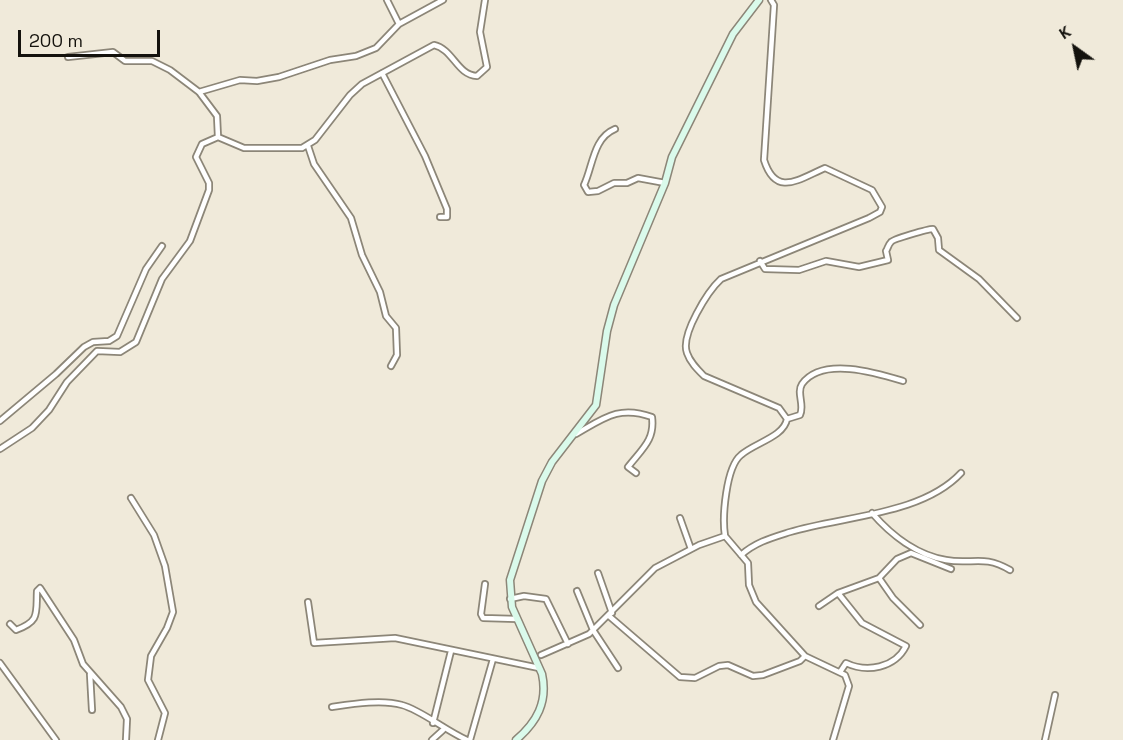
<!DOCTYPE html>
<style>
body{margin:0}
#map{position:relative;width:1123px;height:740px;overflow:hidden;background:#f0eada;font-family:"Space Grotesk",sans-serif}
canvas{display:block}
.north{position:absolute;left:1045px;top:18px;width:60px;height:60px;-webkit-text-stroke:4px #f0eada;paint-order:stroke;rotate:327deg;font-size:16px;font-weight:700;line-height:24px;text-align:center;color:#14120d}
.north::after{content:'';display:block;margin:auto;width:21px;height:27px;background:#14120d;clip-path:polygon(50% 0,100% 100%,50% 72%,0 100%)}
.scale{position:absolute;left:18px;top:30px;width:142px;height:27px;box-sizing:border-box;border:3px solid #14120d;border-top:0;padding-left:8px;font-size:18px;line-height:21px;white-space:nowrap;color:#14120d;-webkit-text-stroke:4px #f0eada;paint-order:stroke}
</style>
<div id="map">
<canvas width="1123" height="740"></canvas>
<div class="north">K</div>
<div class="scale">200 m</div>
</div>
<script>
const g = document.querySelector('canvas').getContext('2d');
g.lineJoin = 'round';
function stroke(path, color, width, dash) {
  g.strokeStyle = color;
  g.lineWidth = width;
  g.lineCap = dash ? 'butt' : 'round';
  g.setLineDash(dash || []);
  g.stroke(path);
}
const minor = new Path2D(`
 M 387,0 L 399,24
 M 771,0 L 774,5 L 764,160 C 776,198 799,179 825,168 L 872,190 L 882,207 L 880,212 L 869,218 L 721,279 C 708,291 680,335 687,353 C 690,362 697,369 704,376 L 779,408 L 787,419 C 784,437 754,443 741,455 C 726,467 722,517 725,536 L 748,563 L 749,585 L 756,602 L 805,656 L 845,675 L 849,686 L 833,740
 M 68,57 L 113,52 L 125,61 L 152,61 L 170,70 L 199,92 L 217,116 L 218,137
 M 382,73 L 425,156 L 447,209 L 447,217 L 440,217
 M 199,92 L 240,80 L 257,81 L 279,77 L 330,60 L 356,56 L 376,48 L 399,24 L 443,0
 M 615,129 C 593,138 593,166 584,185 L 588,192 L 598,191 L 614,183 L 627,183 L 638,178 L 665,183
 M 308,146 L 314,164 L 351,218 L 362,255 L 380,292 L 386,316 L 396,328 L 397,355 L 391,366
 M 760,261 L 765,269 L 799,270 L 826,261 L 859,267 L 888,260 L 886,251 C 888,248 888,245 891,242 C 893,239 928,229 933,229 L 938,238 L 939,250 L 979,279 L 1017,318
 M 787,419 L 800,415 C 805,405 796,393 802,384 C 822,356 877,373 903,381
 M 0,421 L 56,374 L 84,347 L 93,342 L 109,341 L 117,336 L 146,269 L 162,246
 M 576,434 C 604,418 619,405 652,417 C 655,440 642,449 628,467 L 636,473
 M 0,449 L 32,428 L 49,410 L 67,382 L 97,351 L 120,352 L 136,342 L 162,279 L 190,241 L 209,190 L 209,183 L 196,157 L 202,144 L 218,137 L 244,148 L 302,148 L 315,140 L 350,95 L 362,84 L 434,45 C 453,49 457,75 477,76 L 487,67 L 480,32 L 485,0
 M 131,498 L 154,535 L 165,566 L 173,612 L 167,628 L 151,656 L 148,680 L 165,713 L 158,740
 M 872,513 C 891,535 917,555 946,560 C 972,565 983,554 1010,570
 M 680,518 L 691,549
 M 741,555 C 756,542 771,538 790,532 C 843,516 922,515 961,473
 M 598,573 L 612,613
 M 879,578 L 897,559 L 911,553 L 951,569
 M 485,584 L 481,614 L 483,618 L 517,619
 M 577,591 L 593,630 L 618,668
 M 510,599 L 524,596 L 546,599 L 568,644
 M 308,602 L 314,643 L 395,638 L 539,668
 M 819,606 L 838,593
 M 609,616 L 680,677 L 695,678 L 719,666 L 728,665 L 753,676 L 763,675 L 800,661 L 805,656
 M 10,624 L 16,630 C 40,621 36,614 37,591 L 40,588 L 74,640 L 83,664 L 121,707 L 127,719 L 126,740
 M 541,655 L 589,634 L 655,568 L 699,545 L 725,536
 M 0,663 L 56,740
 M 840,672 L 846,663 C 867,673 895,668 906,646 L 862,623 L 838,593 L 879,578 L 893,598 L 920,625
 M 90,674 L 92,710
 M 332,707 C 352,704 382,699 402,705 C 421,710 446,731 467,740
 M 433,723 L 451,651
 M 432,740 L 443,730
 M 470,740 L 493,659
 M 1045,740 L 1055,695`);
const secondary = new Path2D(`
 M 516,740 C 537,722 548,702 542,674 L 512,607 L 510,580 L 542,481 L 552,462 L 596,405 L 607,331 L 614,305 L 665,183 L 672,157 L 733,34 L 759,0`);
stroke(minor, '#8c8678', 8);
stroke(secondary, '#8c8678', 9);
stroke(minor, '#fff', 4.5);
stroke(secondary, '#dafaeb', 6);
</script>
